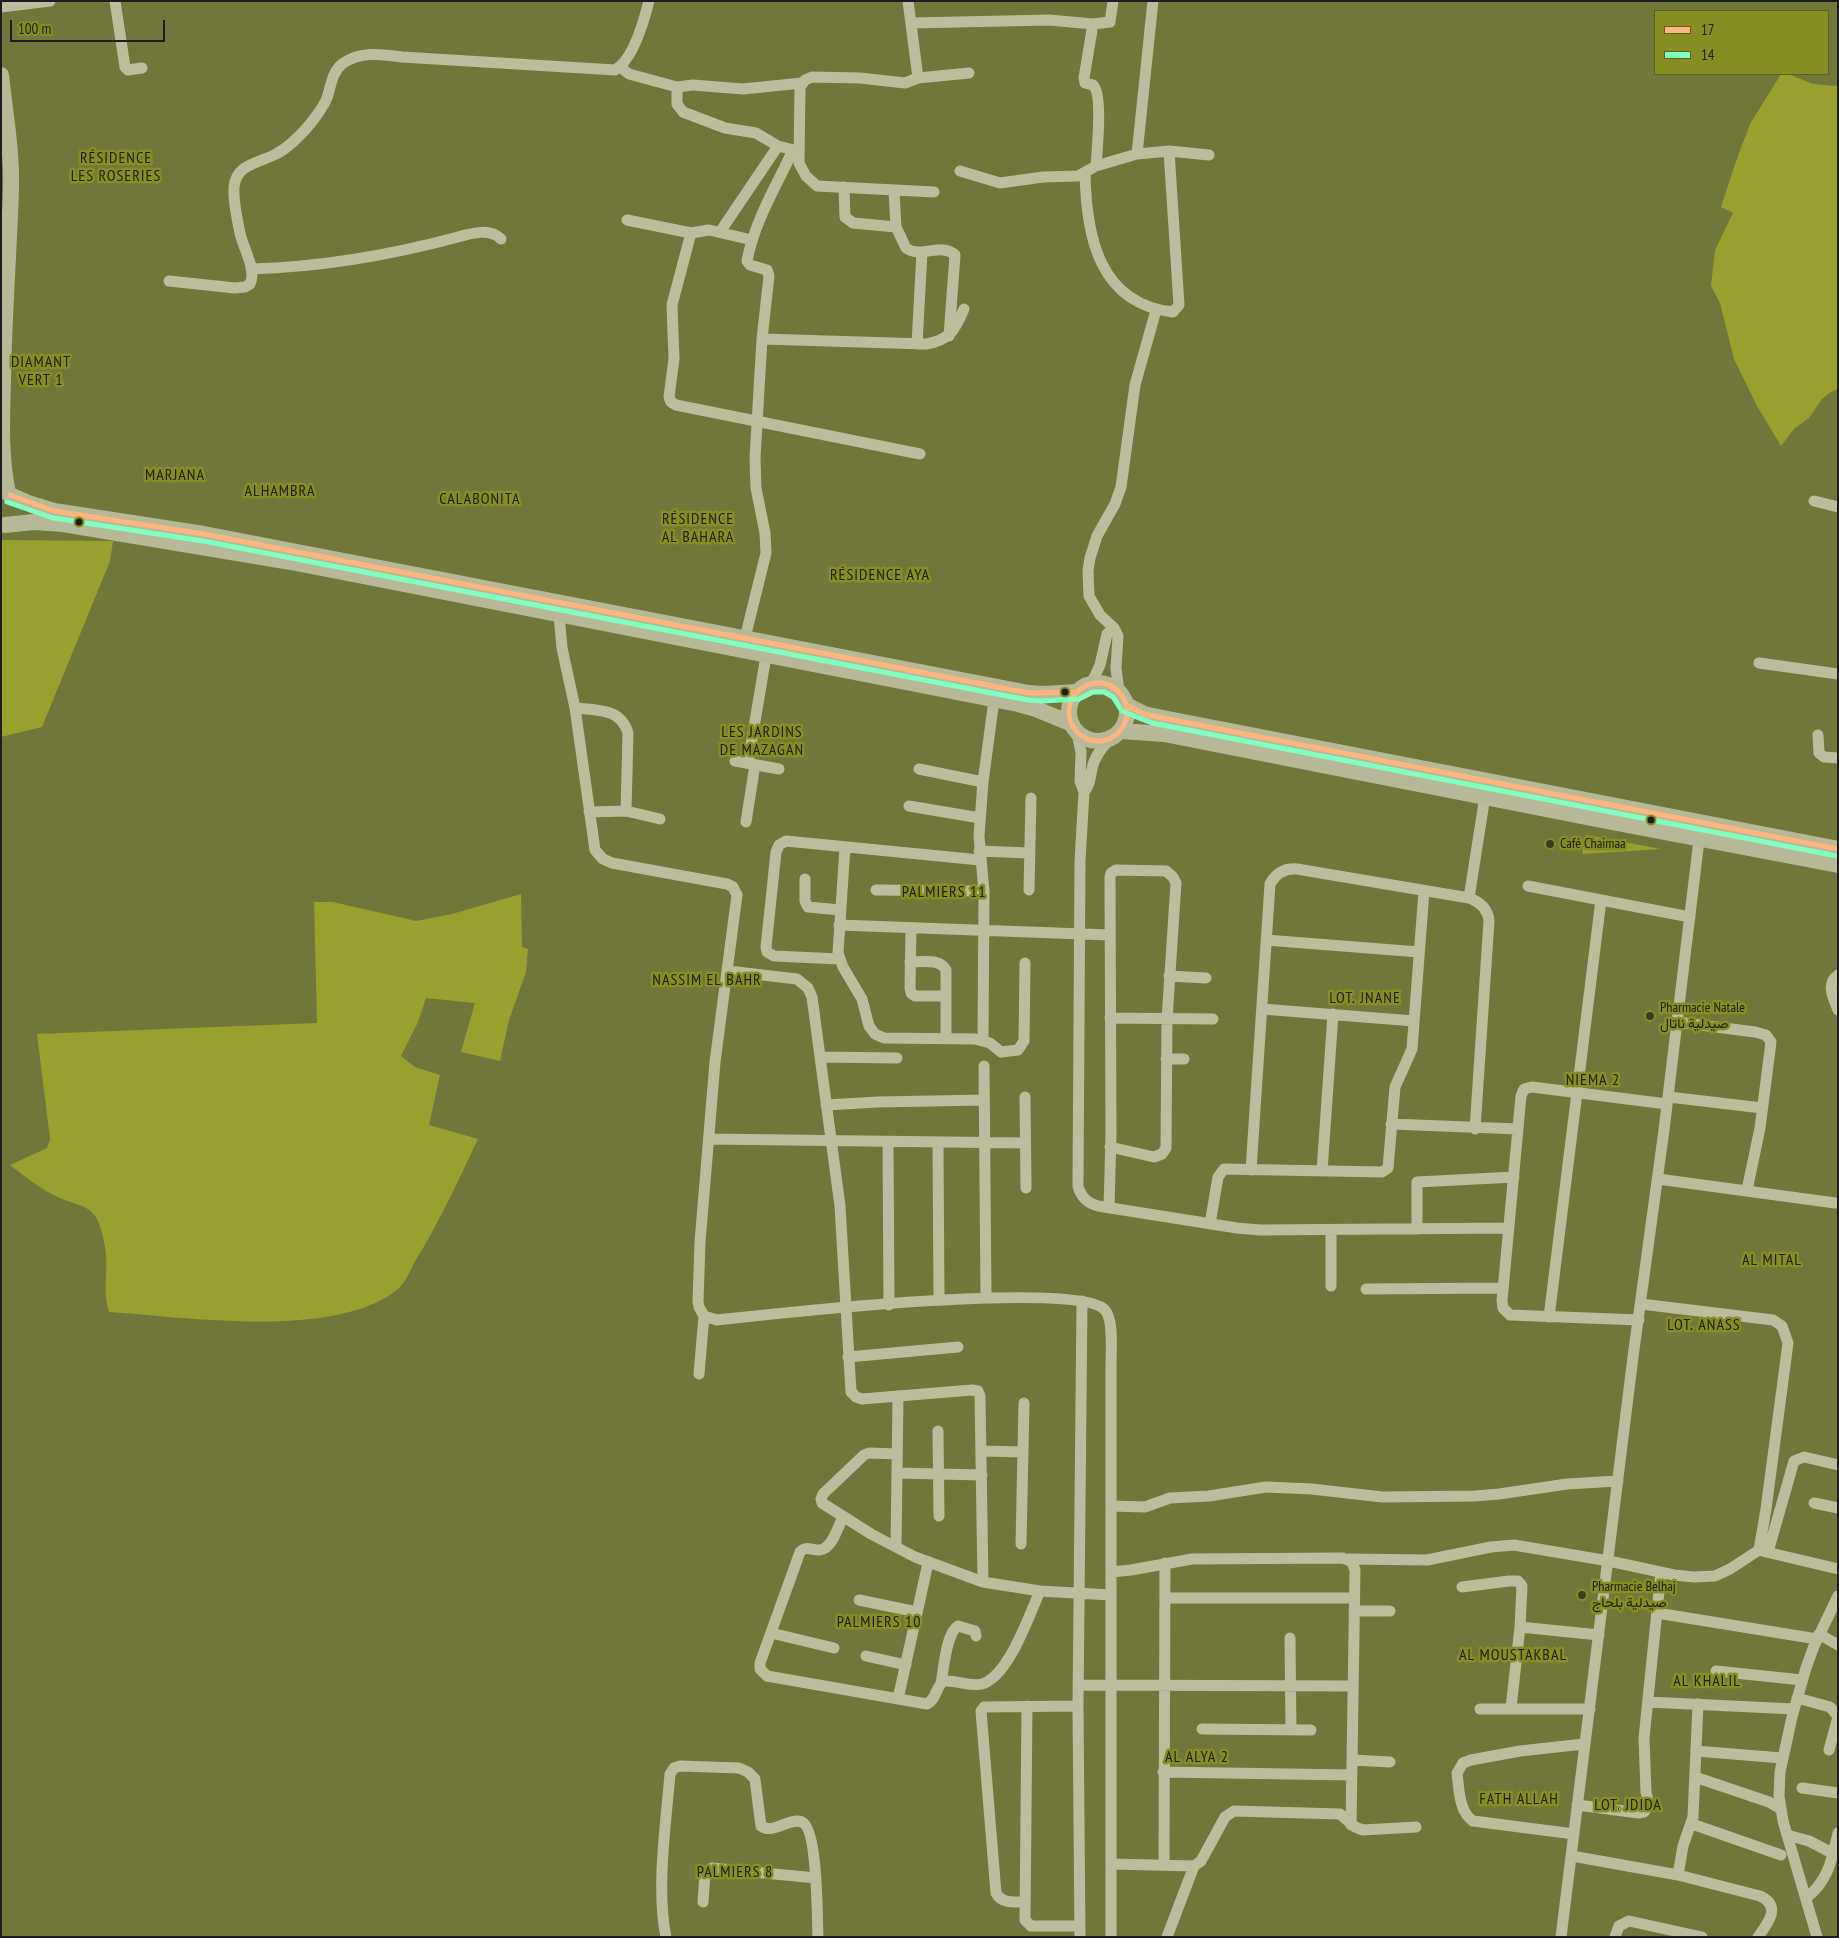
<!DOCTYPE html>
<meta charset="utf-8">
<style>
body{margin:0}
#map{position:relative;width:1839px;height:1938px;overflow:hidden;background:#71763a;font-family:"PT Sans Narrow",sans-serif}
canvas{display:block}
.frame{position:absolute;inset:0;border:2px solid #1d1d1d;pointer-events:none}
.legend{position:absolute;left:1654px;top:10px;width:175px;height:65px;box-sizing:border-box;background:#868e21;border:1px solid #5c611f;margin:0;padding:6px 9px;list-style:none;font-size:15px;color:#1d1d1d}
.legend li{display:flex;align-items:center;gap:10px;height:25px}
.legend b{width:25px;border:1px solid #5c611f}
.scale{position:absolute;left:10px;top:20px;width:155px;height:22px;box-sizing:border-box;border:2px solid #1d1d1d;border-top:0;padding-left:6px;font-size:15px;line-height:18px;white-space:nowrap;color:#1d1d1d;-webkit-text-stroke:4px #868e21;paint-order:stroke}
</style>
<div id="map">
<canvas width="1839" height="1938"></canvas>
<div class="frame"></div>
<ul class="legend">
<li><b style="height:6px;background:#ffb580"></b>17</li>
<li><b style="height:6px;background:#80ffbe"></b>14</li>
</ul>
<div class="scale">100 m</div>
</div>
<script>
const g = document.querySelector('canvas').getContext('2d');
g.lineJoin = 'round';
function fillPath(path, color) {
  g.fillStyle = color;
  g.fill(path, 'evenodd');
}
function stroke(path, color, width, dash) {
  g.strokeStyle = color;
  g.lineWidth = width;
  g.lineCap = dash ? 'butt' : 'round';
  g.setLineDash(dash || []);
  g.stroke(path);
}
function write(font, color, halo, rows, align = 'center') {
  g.font = font + ' "PT Sans Narrow",Vazirmatn,sans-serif';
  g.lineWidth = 5;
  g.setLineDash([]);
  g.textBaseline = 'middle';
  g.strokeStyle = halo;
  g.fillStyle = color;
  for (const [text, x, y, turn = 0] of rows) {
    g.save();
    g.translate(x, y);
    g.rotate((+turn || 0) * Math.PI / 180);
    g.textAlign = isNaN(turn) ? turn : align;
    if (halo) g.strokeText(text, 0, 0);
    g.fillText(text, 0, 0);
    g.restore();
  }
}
const green = new Path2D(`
 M 1781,74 L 1788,74 L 1813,84 L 1838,86 L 1838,389 L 1829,393 L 1822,399 L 1809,418 L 1794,429 L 1781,446 L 1757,406 L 1734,359 L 1720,303 L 1711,286 L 1715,250 L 1733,213 L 1721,207 L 1735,164 L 1750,124 Z
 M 1,540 L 113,541 L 110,561 L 42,727 L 1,737 Z
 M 1586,835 L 1661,849 L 1582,854 Z
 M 521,894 L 522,947 L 528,949 L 526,972 L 509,1020 L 500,1061 L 461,1052 L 475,1003 L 426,998 L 418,1022 L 401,1056 L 415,1067 L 440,1075 L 429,1125 L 478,1139 C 458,1181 439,1223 414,1263 C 410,1271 405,1283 398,1289 C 337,1340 185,1317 109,1312 C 102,1291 109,1269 105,1247 C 97,1197 83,1212 48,1192 C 34,1184 22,1174 10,1165 L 47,1148 L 50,1139 L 37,1034 L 317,1023 L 314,902 L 333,902 L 416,921 L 452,914 Z`);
const street = new Path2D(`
 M 115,1 L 125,67 L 128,70 L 142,68
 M 908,1 L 918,78
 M 1,7 L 50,1
 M 912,23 L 1049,20 L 1093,24
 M 620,67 L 629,74 L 677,87 L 693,85 L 743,89 L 802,83
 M 677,87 L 677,104 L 683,112 L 725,128 L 756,133 L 778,146 L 798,151
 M 1137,154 L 1153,1
 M 1096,166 C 1097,151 1103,94 1093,85 L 1085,83 L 1084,78 L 1093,24 L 1110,22 L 1113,1
 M 960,171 L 1000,183 L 1043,177 L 1078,176 L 1096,166 L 1137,154 L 1169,151 L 1209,155
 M 1085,172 C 1086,234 1098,304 1173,312 L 1179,305 L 1169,151
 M 844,187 L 845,217 L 853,223 L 896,227
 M 894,191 L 896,227 L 906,248 C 920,259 942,242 955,255 L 949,336
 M 934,192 L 817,186 L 806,176 L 799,163 L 800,87 L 805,80 L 812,77 L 860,78 L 905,83 L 918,78 L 969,73
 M 627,220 L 691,233 L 709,230 L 752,240
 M 720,232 L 778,146
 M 691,233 L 672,305 L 674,359 L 669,397 L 671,402 L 676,405 L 920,454
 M 251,269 C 321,267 391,255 458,237 C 472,233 490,228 501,239
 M 169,281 L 235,288 L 245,287 L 250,284 C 257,270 243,248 240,233 C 237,219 233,201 234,187 C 236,164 259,163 276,154 C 284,150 291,144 297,138 C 307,129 322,110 327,98 C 331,86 332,72 342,64 C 359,51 382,54 402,57 L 615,70 C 633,60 644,21 649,1
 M 762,339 L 926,344 C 950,340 955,330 964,309
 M 917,344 L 922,252
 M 1814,501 L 1838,507
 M 559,615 L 562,648 L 575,708 L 595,850 L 603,859 L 612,863 L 727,884 L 733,887 L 737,895 L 715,1062 L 700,1242 L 698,1302 L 699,1307 L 704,1316 L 717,1320 C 773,1314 1072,1280 1104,1309 C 1114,1318 1111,1350 1111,1364 L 1111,1937
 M 745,638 L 766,553 L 765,533 L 756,488 L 755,458 L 762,339 L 769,276 L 767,270 L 750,265 L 747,261 C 754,222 777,185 793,150
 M 1759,663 L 1838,674
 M 1091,684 L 1100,665 L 1107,634 L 1114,628
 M 1119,692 L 1116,668 L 1118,636 L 1114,628 L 1100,615 L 1089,596 L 1088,571 L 1090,558 L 1097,536 L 1115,504 L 1121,487 L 1135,385 L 1156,310
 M 575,708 C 596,710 621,708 628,733 L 626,811
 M 1077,733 L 1081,752 L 1080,781 L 1084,792 L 1080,861 L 1078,1186 C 1081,1197 1087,1203 1098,1206 L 1237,1228 L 1260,1230 L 1509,1228
 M 1818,735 L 1819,753 L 1824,757 L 1838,758
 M 735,761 L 779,769
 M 748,763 L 766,656
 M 919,769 L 983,782
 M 1084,792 C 1090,785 1090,778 1092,769 C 1094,757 1102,747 1111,738
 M 909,806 L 980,818
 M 589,812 L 626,811 L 660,819
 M 746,822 L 755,765
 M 845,847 L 838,953 L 843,967 L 862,999 L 869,1026 L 875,1034 L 884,1038 L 975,1039 L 990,1043 L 1001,1052 L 1018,1050 L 1024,1041 L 1025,963
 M 979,851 L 1029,853
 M 805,879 L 805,901 L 808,907 L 840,910
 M 1528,886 L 1690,917
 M 876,890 L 984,891
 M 1029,890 L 1031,798
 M 1469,898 L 1485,796
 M 839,925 L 1110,935
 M 911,928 L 910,988 L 911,993 L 915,996 L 946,996
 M 1266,940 L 1419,952
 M 840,959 L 774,956 L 767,952 L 766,947 L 776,852 L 779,845 L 786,841 L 980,860
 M 910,962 C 922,962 940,958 946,970 L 946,1038
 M 728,971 L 797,979 L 808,988 L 812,997 L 840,1206 L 851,1392 L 856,1397 L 862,1399 L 972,1390 L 978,1391 L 980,1396 L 983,1582
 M 1838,975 C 1825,984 1834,999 1838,1010
 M 1169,976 L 1206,978
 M 1262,1009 L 1414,1021
 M 1110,1018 L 1213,1019
 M 1677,1022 L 1755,1032 L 1766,1035 L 1771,1042 L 1760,1128 L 1747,1190
 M 983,1040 L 984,891 L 979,836 L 983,782 L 994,700
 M 820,1057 L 897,1058
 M 1166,1059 L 1184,1059
 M 984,1066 L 986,1297
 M 1025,1097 L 1026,1188
 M 1669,1097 L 1762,1108
 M 826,1105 L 878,1102 L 984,1100
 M 1391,1124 L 1518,1129
 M 709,1139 L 1025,1143
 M 888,1142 L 889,1305
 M 938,1143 L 939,1300
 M 1251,1170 L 1270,884 C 1276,873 1285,868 1297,869 L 1469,898 C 1480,902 1488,909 1489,921 L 1475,1129
 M 1322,1171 L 1333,1014
 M 1658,1179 L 1835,1203
 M 1109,1208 L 1111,1135 L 1110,877 L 1111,873 L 1116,870 L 1166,871 L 1173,877 L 1176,883 L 1167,1019 L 1166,1148 L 1162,1154 L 1154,1157 L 1110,1147
 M 1210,1224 L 1218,1177 L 1224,1169 L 1382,1172 L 1388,1168 L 1395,1087 L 1412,1049 L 1424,891
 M 1417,1229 L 1417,1182 L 1514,1177
 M 1331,1286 L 1331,1230
 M 1366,1289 L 1503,1288
 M 1549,1317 L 1601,900
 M 1639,1320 L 1510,1315 L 1503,1308 L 1502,1301 L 1521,1096 L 1524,1089 L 1532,1087 L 1667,1104
 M 848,1357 L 958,1347
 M 699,1374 L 704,1316
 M 938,1431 L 939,1516
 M 982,1451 L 1023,1452
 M 897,1454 L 869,1453 L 864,1455 L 823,1494 L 821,1499 L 822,1503 L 871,1534 L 915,1557 L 983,1582 L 1040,1591 L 1111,1595
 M 897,1473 L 982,1475
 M 1814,1503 L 1838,1508
 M 1111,1506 L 1145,1507 L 1170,1498 L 1209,1496 L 1266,1487 L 1312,1489 L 1382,1497 L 1475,1496 L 1499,1494 L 1567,1484 L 1618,1481
 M 843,1517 C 838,1527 832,1549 820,1550 C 811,1551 807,1545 800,1552 L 760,1663 L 760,1669 L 767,1676 L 927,1704 C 937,1699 935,1687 944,1681 C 957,1680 970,1687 982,1684 C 1009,1676 1029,1615 1040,1591
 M 1021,1544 L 1024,1403
 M 896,1547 L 898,1396
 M 1762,1551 L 1838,1569
 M 1768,1552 L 1794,1461 L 1804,1457 L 1838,1465
 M 1349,1559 L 1427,1560 L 1491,1547 L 1514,1545 L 1609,1561 L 1674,1575 L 1694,1577 L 1715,1576 L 1730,1569 L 1759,1550 L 1766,1509 L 1788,1343 L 1782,1326 L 1773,1320 L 1641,1304
 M 1111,1572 L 1131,1570 L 1192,1559 L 1343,1558 L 1352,1562 L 1355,1570 L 1351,1825
 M 1462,1587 L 1509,1581 L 1518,1581 L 1522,1586 L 1520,1627 L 1511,1708
 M 1166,1598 L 1354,1598
 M 859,1600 L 917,1612
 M 1354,1611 L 1390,1611
 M 1657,1613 L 1817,1639
 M 1520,1627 L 1599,1635
 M 771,1633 L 834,1648
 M 1819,1634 L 1838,1645
 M 1290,1638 L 1291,1730
 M 866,1656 L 906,1665
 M 1716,1671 L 1802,1680
 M 941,1683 C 944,1668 946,1633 958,1626 L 975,1631 L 976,1636
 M 1079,1685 L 1353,1686
 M 1797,1698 L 1830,1707 L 1838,1716
 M 898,1699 L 928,1563
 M 1648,1702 L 1794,1709
 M 1027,1706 L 1025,1920 L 1031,1926 L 1080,1926
 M 1480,1709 L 1590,1709
 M 1202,1729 L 1311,1730
 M 1829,1750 L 1838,1717
 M 1696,1751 L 1782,1758
 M 1353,1760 L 1390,1762
 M 1163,1772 L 1352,1775
 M 1695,1777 L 1769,1802 L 1781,1809
 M 1802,1788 L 1838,1793
 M 1577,1805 L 1639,1813 L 1644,1812 L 1649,1805 L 1646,1792 L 1644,1738 L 1661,1572
 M 1692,1824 L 1781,1855
 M 1574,1834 L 1473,1821 C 1459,1812 1459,1789 1457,1773 L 1463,1763 L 1471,1760 L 1520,1751 L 1584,1744
 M 1787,1835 L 1809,1841 L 1838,1856
 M 1572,1856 L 1678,1875 L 1760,1896 C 1782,1906 1768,1923 1758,1937
 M 1111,1864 L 1194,1866 L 1201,1861 L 1225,1817 L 1234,1811 L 1340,1814 L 1355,1827 L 1363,1830 L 1416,1827
 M 1164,1865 L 1165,1563
 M 1678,1875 L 1683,1846 L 1693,1817 L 1698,1704
 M 1806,1898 C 1828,1882 1832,1859 1838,1833
 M 703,1902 L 705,1874 L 712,1868 L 816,1878
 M 1025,1902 C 1014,1902 1002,1904 996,1893 L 981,1711 L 984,1707 L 1078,1706
 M 666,1937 C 656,1889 666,1823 670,1774 L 674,1768 L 680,1766 L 739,1768 L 748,1772 L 755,1779 L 761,1826 C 773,1835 789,1817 802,1822 C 818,1829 817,1918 818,1937
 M 1080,1937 L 1078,1706 L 1082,1301
 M 1167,1937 L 1194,1866
 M 1561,1937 L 1633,1357 L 1664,1130 L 1699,840
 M 1615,1937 L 1619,1926 L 1629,1921 L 1702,1937
 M 1817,1937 L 1783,1821 L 1779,1796 L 1780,1772 L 1792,1717 L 1806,1668 L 1814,1646 L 1838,1596`);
const secondary = new Path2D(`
 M 1,75 C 5,112 12,151 11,189 C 9,252 4,316 3,379 C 2,418 0,455 8,493
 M 10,495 L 31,504 L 54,511 L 204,534 L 1029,693 L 1043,694 L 1078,692
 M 5,525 L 34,522 L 63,524 L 291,562 L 1018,704 L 1036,709 L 1070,723
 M1069 712a29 29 0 1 1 58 0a29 29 0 1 1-58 0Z
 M 1126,705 L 1144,714 L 1168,719 L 1838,849
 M 1121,731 L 1164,734 C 1389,778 1613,823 1838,865`);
const bus1 = new Path2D(`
 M 10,495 L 54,511 L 204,534 L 1029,693 L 1078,692
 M1069 712a29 29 0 1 1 58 0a29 29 0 1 1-58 0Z
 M 1126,705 L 1144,714 L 1168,719 L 1838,849`);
const bus2 = new Path2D(`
 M 7,502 L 53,518 L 203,541 L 1028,700 L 1043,701 L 1079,699 L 1093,692 L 1104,692 L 1113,697 L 1122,711 L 1152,723 L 1837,856`);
const markers = [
 [79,522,4.5,"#1d1d1d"],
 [1065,692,4.5,"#1d1d1d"],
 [1651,820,4.5,"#1d1d1d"],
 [1550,844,5,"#3a3c27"],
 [1650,1016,5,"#3a3c27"],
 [1582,1595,5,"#3a3c27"]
];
const poiNames = [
 ["Café Chaimaa",1560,844],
 ["Pharmacie Natale",1660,1008],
 ["صيدلية ناتال",1660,1024],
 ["Pharmacie Belhaj",1592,1587],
 ["صيدلية بلحاج",1592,1603]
];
const quarterNames = [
 ["RÉSIDENCE",116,158],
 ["LES ROSERIES",116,176],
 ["DIAMANT",41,362],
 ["VERT 1",41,380],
 ["MARJANA",175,475],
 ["ALHAMBRA",280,491],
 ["CALABONITA",480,499],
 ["RÉSIDENCE",698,519],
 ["AL BAHARA",698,537],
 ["RÉSIDENCE AYA",880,575],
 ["LES JARDINS",762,732],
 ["DE MAZAGAN",762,750],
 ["PALMIERS 11",944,892],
 ["NASSIM EL BAHR",707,980],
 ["LOT. JNANE",1365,998],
 ["NIEMA 2",1593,1080],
 ["AL MITAL",1772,1260],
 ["LOT. ANASS",1704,1325],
 ["PALMIERS 10",879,1622],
 ["AL MOUSTAKBAL",1513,1655],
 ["AL KHALIL",1707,1681],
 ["AL ALYA 2",1197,1757],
 ["FATH ALLAH",1519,1799],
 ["LOT. JDIDA",1628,1805],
 ["PALMIERS 8",735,1872]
];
fillPath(green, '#99a02d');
stroke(street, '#bcbd9d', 11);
stroke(secondary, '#b6b897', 16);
stroke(bus1, '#ffb580', 5);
stroke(bus2, '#80ffbe', 5);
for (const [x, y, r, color] of markers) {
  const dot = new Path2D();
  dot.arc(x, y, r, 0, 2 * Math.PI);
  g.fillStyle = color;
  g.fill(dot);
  stroke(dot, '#868e21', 2);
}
write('14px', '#1d1d1d', '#868e21', poiNames, 'left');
g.letterSpacing = '1px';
write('16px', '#1d1d1d', '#868e21', quarterNames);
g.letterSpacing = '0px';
</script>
